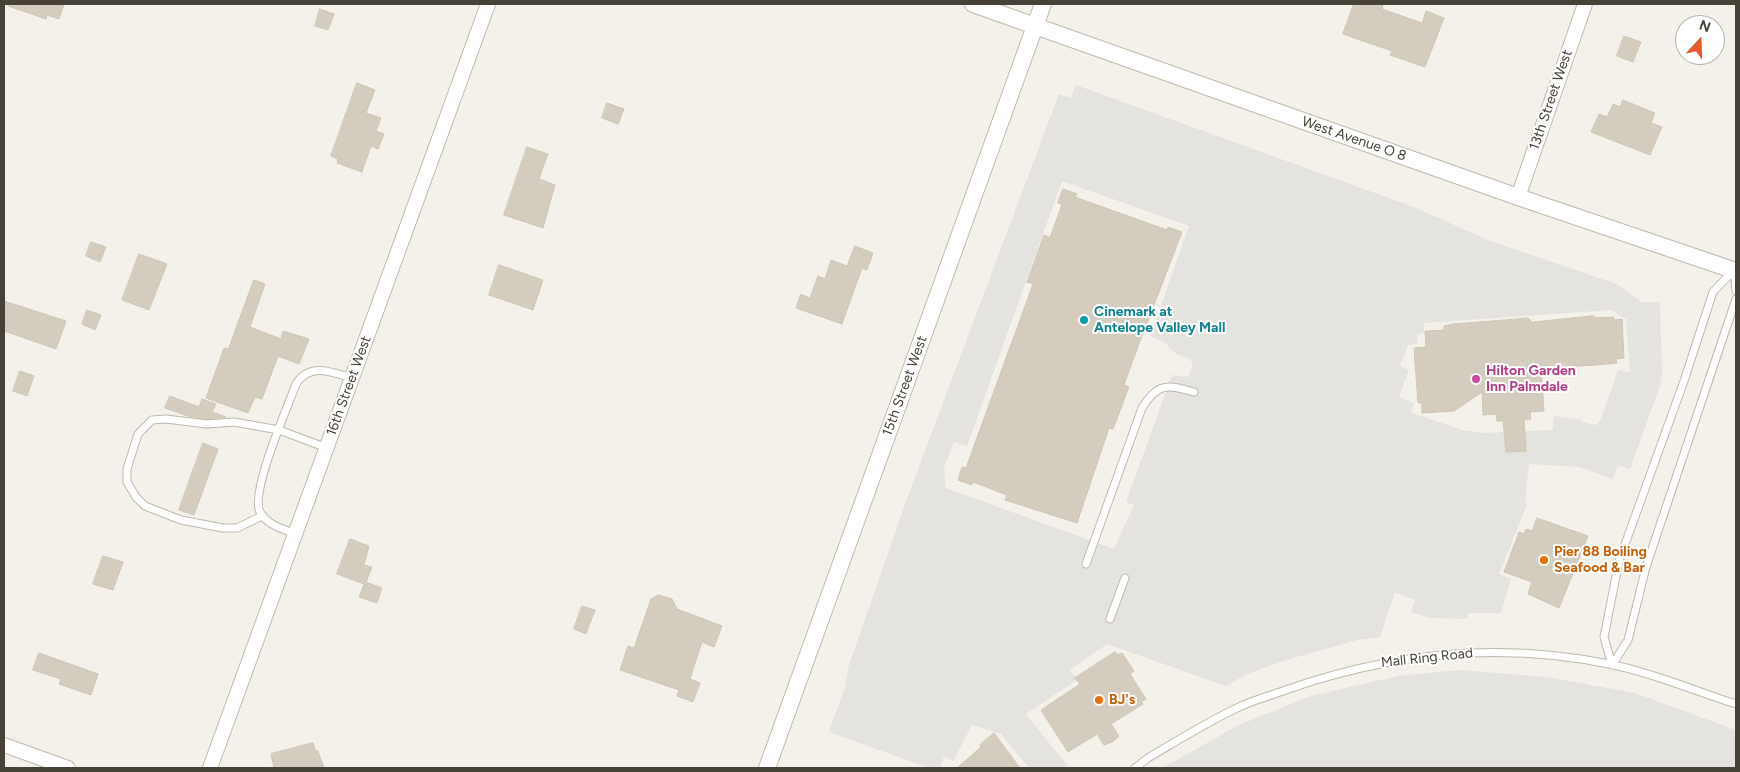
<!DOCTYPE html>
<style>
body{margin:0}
#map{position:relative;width:1740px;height:772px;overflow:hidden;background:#f3f1e9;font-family:Figtree,sans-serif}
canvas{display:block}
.frame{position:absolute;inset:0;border:5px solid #464238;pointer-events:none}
.north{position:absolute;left:1675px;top:15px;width:50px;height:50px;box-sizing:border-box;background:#fff;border:1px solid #b5b3af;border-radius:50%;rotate:20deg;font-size:14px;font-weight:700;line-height:20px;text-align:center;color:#464238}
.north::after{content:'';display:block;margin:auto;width:18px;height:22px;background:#e8592a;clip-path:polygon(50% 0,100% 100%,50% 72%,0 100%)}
</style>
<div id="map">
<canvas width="1740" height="772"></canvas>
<div class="frame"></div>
<div class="north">N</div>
</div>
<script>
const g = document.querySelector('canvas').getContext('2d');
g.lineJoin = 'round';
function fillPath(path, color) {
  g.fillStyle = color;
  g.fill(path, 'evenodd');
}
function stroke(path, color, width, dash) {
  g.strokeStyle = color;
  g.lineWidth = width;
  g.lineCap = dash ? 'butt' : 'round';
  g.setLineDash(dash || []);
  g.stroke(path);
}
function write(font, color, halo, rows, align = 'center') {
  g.font = font + ' Figtree,sans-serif';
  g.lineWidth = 4;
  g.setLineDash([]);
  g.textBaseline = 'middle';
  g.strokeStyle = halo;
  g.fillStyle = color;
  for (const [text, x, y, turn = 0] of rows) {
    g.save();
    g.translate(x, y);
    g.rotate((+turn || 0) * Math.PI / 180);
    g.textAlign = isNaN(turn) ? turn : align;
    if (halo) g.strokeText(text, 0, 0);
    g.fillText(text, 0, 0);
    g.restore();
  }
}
const parking = new Path2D(`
 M 1076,85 L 1411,206 L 1493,242 L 1617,284 L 1641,302 L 1660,302 L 1662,374 L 1659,389 L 1630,469 L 1618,465 L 1613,479 L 1580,467 L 1529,464 L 1525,501 L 1527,504 L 1499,574 L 1511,579 L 1501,613 L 1468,613 L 1467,619 L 1430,618 L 1411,612 L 1415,600 L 1395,592 L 1380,637 L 1357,640 L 1286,660 L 1247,674 L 1226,686 L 1107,644 L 1070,670 L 1077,680 L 1026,714 L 1067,765 L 1064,768 L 1029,768 L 1001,734 L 972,725 L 953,761 L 944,756 L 940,768 L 929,768 L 829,732 L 845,687 L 849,665 L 908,496 L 1059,94 L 1071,98 ZM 1062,181 L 1189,226 L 1150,336 L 1164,342 L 1176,354 L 1190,359 L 1193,365 L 1188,377 L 1172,375 L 1126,502 L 1134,505 L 1114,549 L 946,488 L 944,467 L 954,442 L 967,446 ZM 1611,310 L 1626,319 L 1630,373 L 1618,370 L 1601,419 L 1596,425 L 1581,422 L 1582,420 L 1554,416 L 1553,430 L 1525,431 L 1526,451 L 1506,452 L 1504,432 L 1483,433 L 1462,430 L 1413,413 L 1411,412 L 1414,403 L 1399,397 L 1409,370 L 1400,366 L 1408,345 L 1418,343 L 1417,334 L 1424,333 L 1424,323 Z
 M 1460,670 L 1546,677 L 1635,693 L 1736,730 L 1736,768 L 1162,768 L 1239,725 L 1311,696 L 1398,676 Z`);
const building = new Path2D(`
 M 9,4 L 64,4 L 59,19 L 47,15 L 46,19 L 8,6 Z
 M 1354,4 L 1383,4 L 1382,9 L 1422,23 L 1426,11 L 1444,18 L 1425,67 L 1390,55 L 1392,51 L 1343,34 Z
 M 320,9 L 334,14 L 328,30 L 315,26 Z
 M 1624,36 L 1641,42 L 1633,62 L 1617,56 Z
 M 357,83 L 375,90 L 366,113 L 381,118 L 376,131 L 384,134 L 378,149 L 371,146 L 362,172 L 337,163 L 338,159 L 331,156 Z
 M 1623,100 L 1655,113 L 1651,123 L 1662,127 L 1650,155 L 1591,132 L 1599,114 L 1607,117 L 1613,104 L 1620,107 Z
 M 607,103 L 624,109 L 618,124 L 602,118 Z
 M 527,147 L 548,154 L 539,179 L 555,185 L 543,228 L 504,215 Z
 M 1063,189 L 1077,194 L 1075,197 L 1167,230 L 1168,227 L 1182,232 L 1134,357 L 1124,385 L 1129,387 L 1113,429 L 1109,428 L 1077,523 L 1005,500 L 1007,495 L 973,482 L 972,485 L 958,480 L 962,467 L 966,468 L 1033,284 L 1027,282 L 1044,235 L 1050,238 L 1062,204 L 1058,203 Z
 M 91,242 L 106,247 L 100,262 L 86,256 Z
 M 855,246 L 873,253 L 867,270 L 862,268 L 842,324 L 796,308 L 801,294 L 810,298 L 818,276 L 825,279 L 831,260 L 847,266 Z
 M 139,254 L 167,264 L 149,310 L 122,300 Z
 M 499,265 L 543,280 L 533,310 L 489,295 Z
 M 254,280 L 265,284 L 250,327 L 281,339 L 283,331 L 309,339 L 299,364 L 278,356 L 262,399 L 255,397 L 248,413 L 206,398 L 224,348 L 228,349 Z
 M 4,301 L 66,321 L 56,349 L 4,331 Z
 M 87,310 L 101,315 L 95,330 L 82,324 Z
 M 1594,316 L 1595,318 L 1614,317 L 1614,320 L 1622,319 L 1624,358 L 1616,359 L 1617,363 L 1597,365 L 1541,368 L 1544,411 L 1530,412 L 1531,419 L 1524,420 L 1526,451 L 1506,452 L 1503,421 L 1497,421 L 1496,414 L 1483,415 L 1482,392 L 1454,411 L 1422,413 L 1422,403 L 1418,403 L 1414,348 L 1426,347 L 1425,331 L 1444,330 L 1444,326 L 1453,324 L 1505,320 L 1528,318 L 1532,322 Z
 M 20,371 L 34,376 L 27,396 L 13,391 Z
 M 170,396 L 199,407 L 202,399 L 216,404 L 212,412 L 226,417 L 207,419 L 188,416 L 165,408 Z
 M 203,443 L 218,449 L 194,515 L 179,510 Z
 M 1537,518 L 1588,536 L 1559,608 L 1528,594 L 1532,582 L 1504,572 L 1519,532 L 1524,534 L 1526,529 L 1532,531 Z
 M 350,539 L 369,546 L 364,565 L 372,567 L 366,582 L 382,588 L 377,603 L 359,597 L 364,584 L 337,574 Z
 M 103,556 L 123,562 L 113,590 L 93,584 Z
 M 659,595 L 672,599 L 677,609 L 722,626 L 714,647 L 702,642 L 690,679 L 700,683 L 693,702 L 677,696 L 679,690 L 620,670 L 628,646 L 634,648 L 651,599 Z
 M 582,606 L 595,610 L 586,634 L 574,629 Z
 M 1115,652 L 1118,655 L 1122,653 L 1134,671 L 1130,674 L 1146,699 L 1141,702 L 1143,704 L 1111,724 L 1119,736 L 1112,742 L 1104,745 L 1097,734 L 1068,752 L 1041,710 L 1080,684 L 1075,678 Z
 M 39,653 L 98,674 L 91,695 L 59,684 L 61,679 L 33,670 Z
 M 994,733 L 1020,768 L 957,768 L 981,747 L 980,745 Z
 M 313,743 L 315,750 L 318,751 L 324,768 L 274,768 L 271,754 Z`);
const service = new Path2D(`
 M 1734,270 L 1736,291
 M 262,516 L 237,528 L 223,528 L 181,520 L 145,506 L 136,497 L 127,482 L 127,469 L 138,434 L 152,420 L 166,419 L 207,424 L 234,422 L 279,430 L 327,448
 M 296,534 C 283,529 267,525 260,512 C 250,492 287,409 296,384 C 310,362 331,372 352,378
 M 1086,564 L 1142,408 C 1157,383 1168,384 1194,392
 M 1110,619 L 1125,578
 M 1612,665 L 1604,637 L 1619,561 L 1684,381 L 1713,292 L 1734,270
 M 1612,665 L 1628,640 L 1646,567 L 1736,299
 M 1135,768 L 1148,758 C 1177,741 1207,722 1237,708 C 1251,701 1266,697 1280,692 C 1388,653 1501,641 1614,665 C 1656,674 1695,691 1736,704`);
const minor = new Path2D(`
 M 1518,197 L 1585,4
 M 4,745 L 68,768
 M 210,768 L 488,4`);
const tertiary = new Path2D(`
 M 973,4 L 1518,197 L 1736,271
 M 767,768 L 1043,4`);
const markers = [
 [1084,320,5,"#0f9aa8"],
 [1476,379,5,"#d1479c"],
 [1544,560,5,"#e8710a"],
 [1099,700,5,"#e8710a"]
];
const streetNames = [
 ["13th Street West",1551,100,-71],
 ["West Avenue O 8",1354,139,19],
 ["16th Street West",349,386,-70],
 ["15th Street West",905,386,-70],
 ["Mall Ring Road",1427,658,-6]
];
const cultureNames = [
 ["Cinemark at",1094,312],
 ["Antelope Valley Mall",1094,328]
];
const hotelNames = [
 ["Hilton Garden",1486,371],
 ["Inn Palmdale",1486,387]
];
const foodNames = [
 ["Pier 88 Boiling",1554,552],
 ["Seafood & Bar",1554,568],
 ["BJ's",1109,700]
];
fillPath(parking, '#e5e3e0');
fillPath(building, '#d4cdbf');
stroke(building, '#cec6b3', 1);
stroke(service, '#beb9ac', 9);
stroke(minor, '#beb9ac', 16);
stroke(tertiary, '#beb9ac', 18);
stroke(service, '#fff', 7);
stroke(minor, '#fff', 14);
stroke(tertiary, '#fff', 16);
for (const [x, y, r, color] of markers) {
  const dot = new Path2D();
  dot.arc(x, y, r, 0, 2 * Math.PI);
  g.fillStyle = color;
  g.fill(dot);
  stroke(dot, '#fff', 2);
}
write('14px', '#464238', '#fff', streetNames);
write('bold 14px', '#0d838f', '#fff', cultureNames, 'left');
write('bold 14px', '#b23c85', '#fff', hotelNames, 'left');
write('bold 14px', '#c56008', '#fff', foodNames, 'left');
</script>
